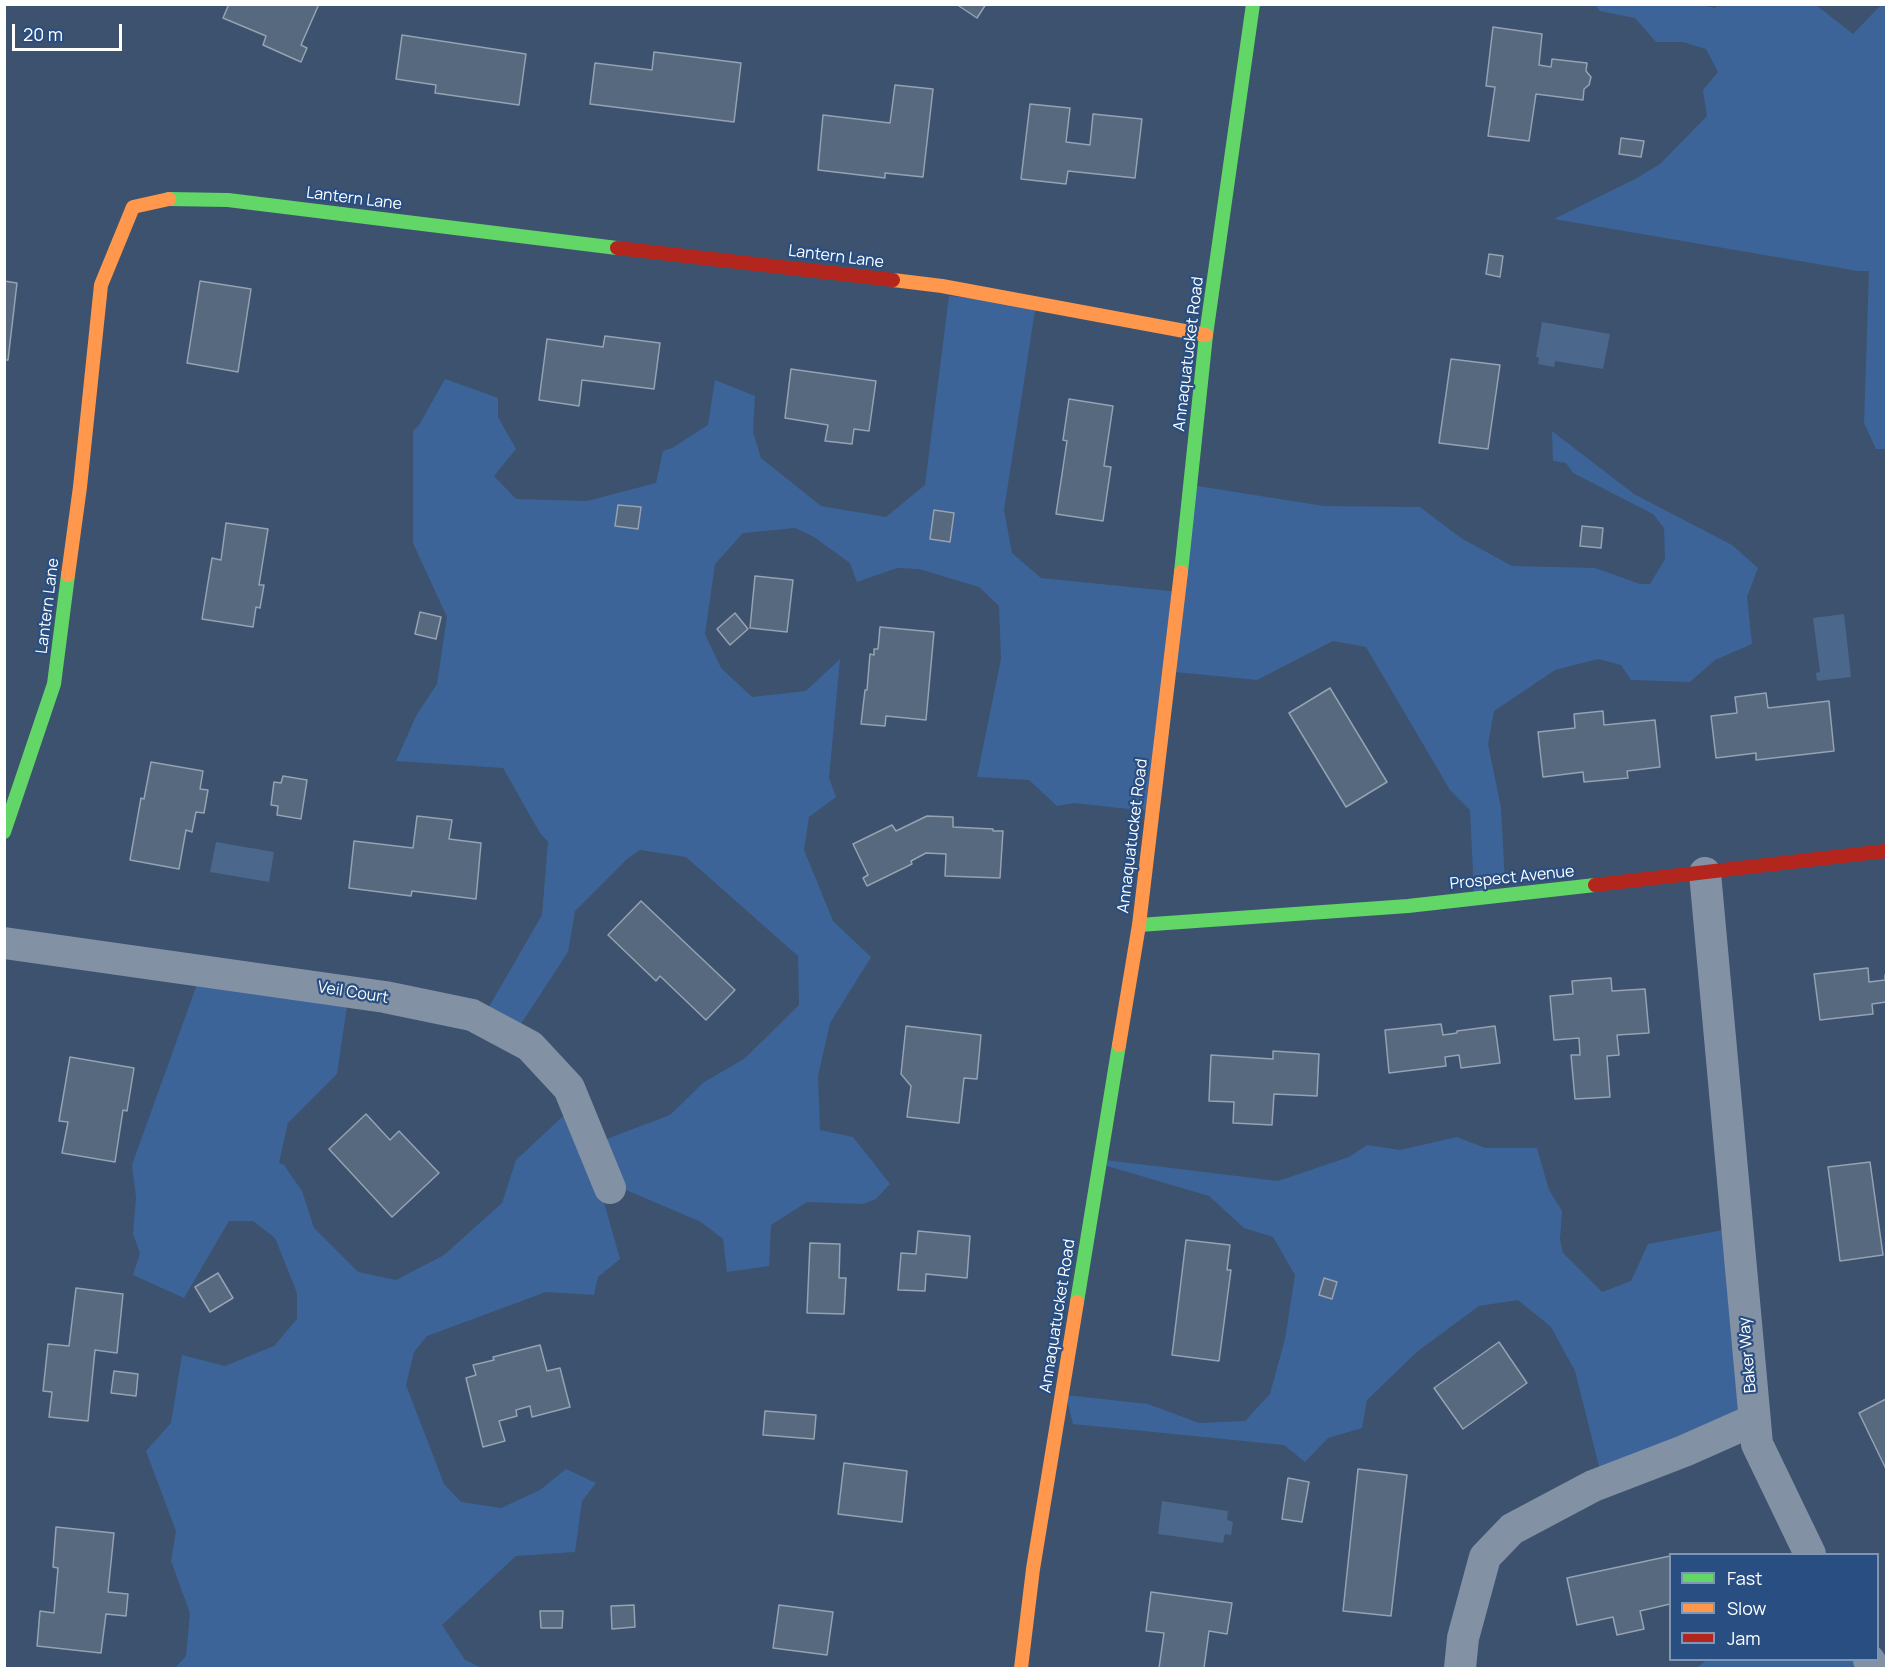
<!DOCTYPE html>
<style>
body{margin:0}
#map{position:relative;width:1891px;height:1673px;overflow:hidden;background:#3c526e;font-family:Manrope,sans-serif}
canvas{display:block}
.frame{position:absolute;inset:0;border:6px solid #fff;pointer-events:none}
.legend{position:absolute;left:1669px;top:1553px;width:210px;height:108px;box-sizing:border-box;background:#284e82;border:2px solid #7e95b4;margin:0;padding:8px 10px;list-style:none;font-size:18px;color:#fff}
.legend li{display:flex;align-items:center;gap:12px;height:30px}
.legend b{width:30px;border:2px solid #7e95b4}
.scale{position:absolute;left:12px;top:24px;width:110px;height:27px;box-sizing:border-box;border:3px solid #fff;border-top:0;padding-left:8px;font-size:18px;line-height:21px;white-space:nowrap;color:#fff;-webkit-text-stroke:4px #284e82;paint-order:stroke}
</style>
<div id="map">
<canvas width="1891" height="1673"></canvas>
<div class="frame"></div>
<ul class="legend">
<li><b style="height:8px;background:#63d668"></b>Fast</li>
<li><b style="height:8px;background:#ff974d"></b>Slow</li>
<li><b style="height:8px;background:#b3261e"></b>Jam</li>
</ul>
<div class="scale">20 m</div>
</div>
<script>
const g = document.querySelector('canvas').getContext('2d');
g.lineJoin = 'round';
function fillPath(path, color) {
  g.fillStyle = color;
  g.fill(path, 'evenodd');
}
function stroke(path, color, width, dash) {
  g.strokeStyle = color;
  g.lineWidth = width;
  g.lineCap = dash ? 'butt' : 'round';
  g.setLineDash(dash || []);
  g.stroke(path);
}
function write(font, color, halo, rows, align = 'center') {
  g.font = font + ' Manrope,sans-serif';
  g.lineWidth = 4.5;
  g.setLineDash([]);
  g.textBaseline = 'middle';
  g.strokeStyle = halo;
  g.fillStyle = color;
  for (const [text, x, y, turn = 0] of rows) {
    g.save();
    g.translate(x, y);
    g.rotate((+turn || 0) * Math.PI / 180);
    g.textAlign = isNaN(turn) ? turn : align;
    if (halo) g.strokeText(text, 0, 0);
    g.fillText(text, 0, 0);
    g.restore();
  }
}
const green = new Path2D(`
 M 1699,4 L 1715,8 L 1719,4 L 1816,5 L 1853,34 L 1881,5 L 1886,5 L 1886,449 L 1876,449 L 1864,423 L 1869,271 L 1858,271 L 1554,219 L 1637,178 L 1660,164 L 1707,116 L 1703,90 L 1718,72 L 1706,49 L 1683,42 L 1656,42 L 1635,18 L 1600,11 L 1595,5 Z
 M 949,296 L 1036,304 L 1004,510 L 1012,553 L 1041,578 L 1179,592 L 1197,486 L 1324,506 L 1420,507 L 1461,538 L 1512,566 L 1595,568 L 1640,584 L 1650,584 L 1665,559 L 1664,528 L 1653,514 L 1573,473 L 1566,463 L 1553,461 L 1552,431 L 1634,494 L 1732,545 L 1758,568 L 1747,597 L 1752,644 L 1715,660 L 1690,682 L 1631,680 L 1621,665 L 1598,659 L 1555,670 L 1494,711 L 1488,744 L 1501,808 L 1505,883 L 1474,893 L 1470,810 L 1450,790 L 1366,647 L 1333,641 L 1257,680 L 1175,672 L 1147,811 L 1074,803 L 1057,806 L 1029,780 L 977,777 L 1001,659 L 999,606 L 979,587 L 919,569 L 897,568 L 857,582 L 850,563 L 814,537 L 795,528 L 743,533 L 715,564 L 705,634 L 721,668 L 752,697 L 806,691 L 840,659 L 829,778 L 836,797 L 809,817 L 804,850 L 833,921 L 871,957 L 830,1023 L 818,1076 L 820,1130 L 853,1137 L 890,1184 L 876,1199 L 863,1204 L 807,1202 L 771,1225 L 769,1266 L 727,1272 L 723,1239 L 701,1222 L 612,1184 L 602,1195 L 620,1259 L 598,1277 L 594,1295 L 546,1292 L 427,1336 L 414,1352 L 406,1385 L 444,1484 L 461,1502 L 501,1508 L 540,1490 L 566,1469 L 596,1483 L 582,1501 L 575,1552 L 516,1556 L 442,1625 L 465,1660 L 482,1668 L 175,1668 L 186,1656 L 190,1613 L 171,1561 L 176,1531 L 146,1451 L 171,1423 L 182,1355 L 225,1366 L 274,1346 L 297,1319 L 297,1293 L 275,1238 L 253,1221 L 229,1221 L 184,1298 L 133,1275 L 140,1253 L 133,1234 L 136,1197 L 132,1165 L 201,973 L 348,999 L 337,1074 L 288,1123 L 279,1163 L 284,1165 L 302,1191 L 314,1228 L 358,1272 L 396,1280 L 444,1255 L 502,1203 L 516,1160 L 575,1105 L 596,1143 L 670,1115 L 704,1082 L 744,1059 L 799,1005 L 798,956 L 686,857 L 640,850 L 627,859 L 575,911 L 568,952 L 517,1030 L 486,1012 L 542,915 L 548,842 L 540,833 L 503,768 L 396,761 L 416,716 L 437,684 L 447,617 L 413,543 L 413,431 L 419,425 L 445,379 L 498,398 L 498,417 L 516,449 L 494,476 L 516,499 L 587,501 L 656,483 L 663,451 L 672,448 L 708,425 L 715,380 L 755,396 L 753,432 L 761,458 L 821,506 L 886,517 L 925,485 Z
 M 1457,1137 L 1485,1148 L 1537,1148 L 1549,1190 L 1562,1211 L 1560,1239 L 1563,1253 L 1602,1292 L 1631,1281 L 1648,1244 L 1734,1228 L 1755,1419 L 1603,1482 L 1575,1371 L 1551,1327 L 1518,1300 L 1479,1306 L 1418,1351 L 1367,1400 L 1362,1428 L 1328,1438 L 1305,1462 L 1284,1445 L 1073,1424 L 1066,1395 L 1148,1404 L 1199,1423 L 1245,1421 L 1270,1394 L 1285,1339 L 1295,1275 L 1273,1237 L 1244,1228 L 1209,1196 L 1107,1166 L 1105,1160 L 1278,1181 L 1349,1157 L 1367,1145 L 1400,1150 Z
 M 1707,1660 L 1869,1660 L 1873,1668 L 1696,1668 Z`);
const water = new Path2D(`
 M 1542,322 L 1610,334 L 1603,369 L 1555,361 L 1554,367 L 1538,364 L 1539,358 L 1536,357 Z
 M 1844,614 L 1851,677 L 1817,681 L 1816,673 L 1820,672 L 1813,618 Z
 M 216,842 L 274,852 L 269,882 L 210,872 Z
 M 1162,1501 L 1228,1511 L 1227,1520 L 1233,1522 L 1231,1535 L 1225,1534 L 1223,1543 L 1158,1534 Z`);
const building = new Path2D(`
 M 229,4 L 319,4 L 301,45 L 307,48 L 301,62 L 263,45 L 266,36 L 223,18 Z
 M 960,4 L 986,4 L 977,18 L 959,6 Z
 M 1493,27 L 1542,34 L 1539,65 L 1551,67 L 1552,59 L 1587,63 L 1586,71 L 1591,77 L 1589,85 L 1584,89 L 1583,100 L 1536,94 L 1529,141 L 1488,136 L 1495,87 L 1486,86 Z
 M 402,35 L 526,54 L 519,105 L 435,93 L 436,85 L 396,79 Z
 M 654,52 L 741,63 L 734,122 L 590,104 L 595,63 L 652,70 Z
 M 895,85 L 933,89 L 923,177 L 885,173 L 885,178 L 818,170 L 823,115 L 890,123 Z
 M 1030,104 L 1070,108 L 1066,142 L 1090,145 L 1093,114 L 1142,119 L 1135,178 L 1068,171 L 1066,184 L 1021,179 Z
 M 1621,138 L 1644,141 L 1641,157 L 1619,154 Z
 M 1489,254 L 1503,256 L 1500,277 L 1486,274 Z
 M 4,281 L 17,283 L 8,360 L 4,360 Z
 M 200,281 L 251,289 L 238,372 L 187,363 Z
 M 605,336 L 660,343 L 654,389 L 582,380 L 579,406 L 539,400 L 547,339 L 603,347 Z
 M 1451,359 L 1500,365 L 1488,449 L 1439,443 Z
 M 791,369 L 876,381 L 869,431 L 854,429 L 852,444 L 825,441 L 828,425 L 785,418 Z
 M 1069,399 L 1113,406 L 1104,466 L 1111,467 L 1103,521 L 1056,514 L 1067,441 L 1063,440 Z
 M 618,505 L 641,507 L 638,529 L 615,526 Z
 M 934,510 L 954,513 L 950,542 L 930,539 Z
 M 226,523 L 268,529 L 259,585 L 264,585 L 260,608 L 256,607 L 253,627 L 202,619 L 212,558 L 221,560 Z
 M 1582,526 L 1603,528 L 1601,548 L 1580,546 Z
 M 755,576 L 793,580 L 787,632 L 750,628 Z
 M 420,612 L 441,617 L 436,639 L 415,634 Z
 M 735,613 L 748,629 L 730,645 L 717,629 Z
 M 880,627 L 934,632 L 926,720 L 886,716 L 885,726 L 861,724 L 865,690 L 867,690 L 870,654 L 874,655 L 874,649 L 878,649 Z
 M 1330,688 L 1387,782 L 1346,807 L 1289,713 Z
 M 1766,693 L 1768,708 L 1829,701 L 1834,751 L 1756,760 L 1756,753 L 1716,758 L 1711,716 L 1737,713 L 1735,697 Z
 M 1603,711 L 1604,725 L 1655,720 L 1660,767 L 1627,771 L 1628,778 L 1584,782 L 1583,772 L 1543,777 L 1538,732 L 1575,728 L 1574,714 Z
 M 151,762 L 203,771 L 200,789 L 208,790 L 204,813 L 196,812 L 192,832 L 186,830 L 179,869 L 130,860 L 141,798 L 144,799 Z
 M 283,776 L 307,780 L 301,819 L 277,815 L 278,806 L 271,805 L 274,782 L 281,783 Z
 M 417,816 L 452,820 L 449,839 L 481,843 L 476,899 L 412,891 L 411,896 L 349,888 L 354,841 L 413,848 Z
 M 927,816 L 953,817 L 953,827 L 993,829 L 993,831 L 1003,831 L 1000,878 L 945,876 L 946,854 L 926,853 L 911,861 L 912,864 L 867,886 L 863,878 L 868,875 L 853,844 L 892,825 L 896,831 Z
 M 641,901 L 735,990 L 706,1020 L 660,976 L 656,981 L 608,935 Z
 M 1868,968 L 1869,982 L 1885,980 L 1885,975 L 1886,975 L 1886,1002 L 1872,1004 L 1873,1014 L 1820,1020 L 1814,974 Z
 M 1611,978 L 1612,991 L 1645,989 L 1649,1033 L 1617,1035 L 1619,1055 L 1607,1056 L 1610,1097 L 1575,1099 L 1571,1055 L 1580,1055 L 1579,1038 L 1554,1040 L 1550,996 L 1573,994 L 1572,981 Z
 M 1441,1024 L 1443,1035 L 1457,1033 L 1457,1031 L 1495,1026 L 1500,1063 L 1461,1068 L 1459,1055 L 1445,1057 L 1446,1066 L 1389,1073 L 1385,1030 Z
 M 906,1026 L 981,1035 L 977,1079 L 964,1078 L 959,1123 L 907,1117 L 911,1086 L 901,1074 Z
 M 1273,1051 L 1319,1054 L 1317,1096 L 1274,1094 L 1272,1125 L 1233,1123 L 1234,1102 L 1209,1101 L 1211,1055 L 1273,1059 Z
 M 70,1057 L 134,1068 L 127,1111 L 123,1110 L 115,1162 L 62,1153 L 68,1122 L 59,1121 Z
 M 366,1114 L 390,1140 L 399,1131 L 439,1173 L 392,1217 L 329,1149 Z
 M 1870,1162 L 1883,1255 L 1840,1261 L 1828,1167 Z
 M 918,1231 L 970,1236 L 967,1278 L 926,1274 L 925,1291 L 898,1290 L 901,1253 L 916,1254 Z
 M 1186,1240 L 1230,1245 L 1227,1270 L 1231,1270 L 1219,1361 L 1172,1355 Z
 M 810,1243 L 840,1244 L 839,1278 L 846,1278 L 844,1314 L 807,1313 Z
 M 218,1273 L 233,1298 L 210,1312 L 195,1287 Z
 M 1324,1278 L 1337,1282 L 1332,1299 L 1319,1295 Z
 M 76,1288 L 123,1294 L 117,1353 L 95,1350 L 88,1421 L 49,1417 L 52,1392 L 43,1391 L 48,1344 L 69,1346 Z
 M 1499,1342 L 1527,1383 L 1463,1429 L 1434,1388 Z
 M 540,1345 L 547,1371 L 560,1368 L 570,1407 L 532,1417 L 530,1406 L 516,1410 L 517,1416 L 499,1421 L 505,1441 L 483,1447 L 466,1378 L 476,1375 L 473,1365 L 494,1360 L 493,1357 Z
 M 114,1371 L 138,1374 L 136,1396 L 111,1393 Z
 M 1886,1399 L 1886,1469 L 1859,1413 Z
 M 765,1411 L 816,1415 L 814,1439 L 763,1435 Z
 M 844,1463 L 907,1471 L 902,1522 L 838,1514 Z
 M 1358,1469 L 1407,1475 L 1391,1616 L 1343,1611 Z
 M 1288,1478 L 1309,1482 L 1302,1522 L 1282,1519 Z
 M 56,1527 L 114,1533 L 108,1592 L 128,1594 L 126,1616 L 106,1614 L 101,1653 L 37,1646 L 40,1611 L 54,1613 L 58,1568 L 53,1567 Z
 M 1670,1556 L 1670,1604 L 1640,1611 L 1644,1629 L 1617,1635 L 1613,1617 L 1577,1625 L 1567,1578 Z
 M 1151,1592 L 1232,1603 L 1227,1634 L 1209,1631 L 1204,1668 L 1159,1668 L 1164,1633 L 1146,1631 Z
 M 634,1605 L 635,1627 L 612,1629 L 611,1606 Z
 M 779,1605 L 833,1612 L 827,1655 L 773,1648 Z
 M 540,1611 L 563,1611 L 562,1628 L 541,1628 Z`);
const street = new Path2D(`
 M 1705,873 L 1757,1444 L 1810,1554
 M 4,943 L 385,997 L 472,1015 L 530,1046 L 569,1088 L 610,1188
 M 1869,1660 L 1874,1668
 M 1460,1668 L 1463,1638 L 1485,1557 L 1512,1529 L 1593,1486 L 1684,1451 L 1754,1420`);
const fast = new Path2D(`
 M 169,199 L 228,200 L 617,248
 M 1181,572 L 1206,335 L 1253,4
 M 4,832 L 54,684 L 68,575
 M 1139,925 L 1408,906 L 1595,885
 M 1077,1302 L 1119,1045`);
const slow = new Path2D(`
 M 893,280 L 942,286 L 1206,335
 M 68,575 L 80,487 L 101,285 L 133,207 L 169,199
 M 1119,1045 L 1139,925 L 1181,572
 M 1021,1668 L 1033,1569 L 1077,1302`);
const jam = new Path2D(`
 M 617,248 L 893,280
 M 1595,885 L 1886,851`);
const streetNames = [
 ["Lantern Lane",354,199,7],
 ["Lantern Lane",836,257,7],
 ["Annaquatucket Road",1189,354,-83],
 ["Lantern Lane",48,606,-83],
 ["Annaquatucket Road",1133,836,-83],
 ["Prospect Avenue",1512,878,-6],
 ["Veil Court",353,993,9],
 ["Annaquatucket Road",1058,1316,-81],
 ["Baker Way",1748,1355,-95]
];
fillPath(green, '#3d6498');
fillPath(water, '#4c678c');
fillPath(building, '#57697f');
stroke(building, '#95a2b2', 1.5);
stroke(street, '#8291a4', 32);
stroke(fast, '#63d668', 14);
stroke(slow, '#ff974d', 14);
stroke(jam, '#b3261e', 14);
write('16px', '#fff', '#284e82', streetNames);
</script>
